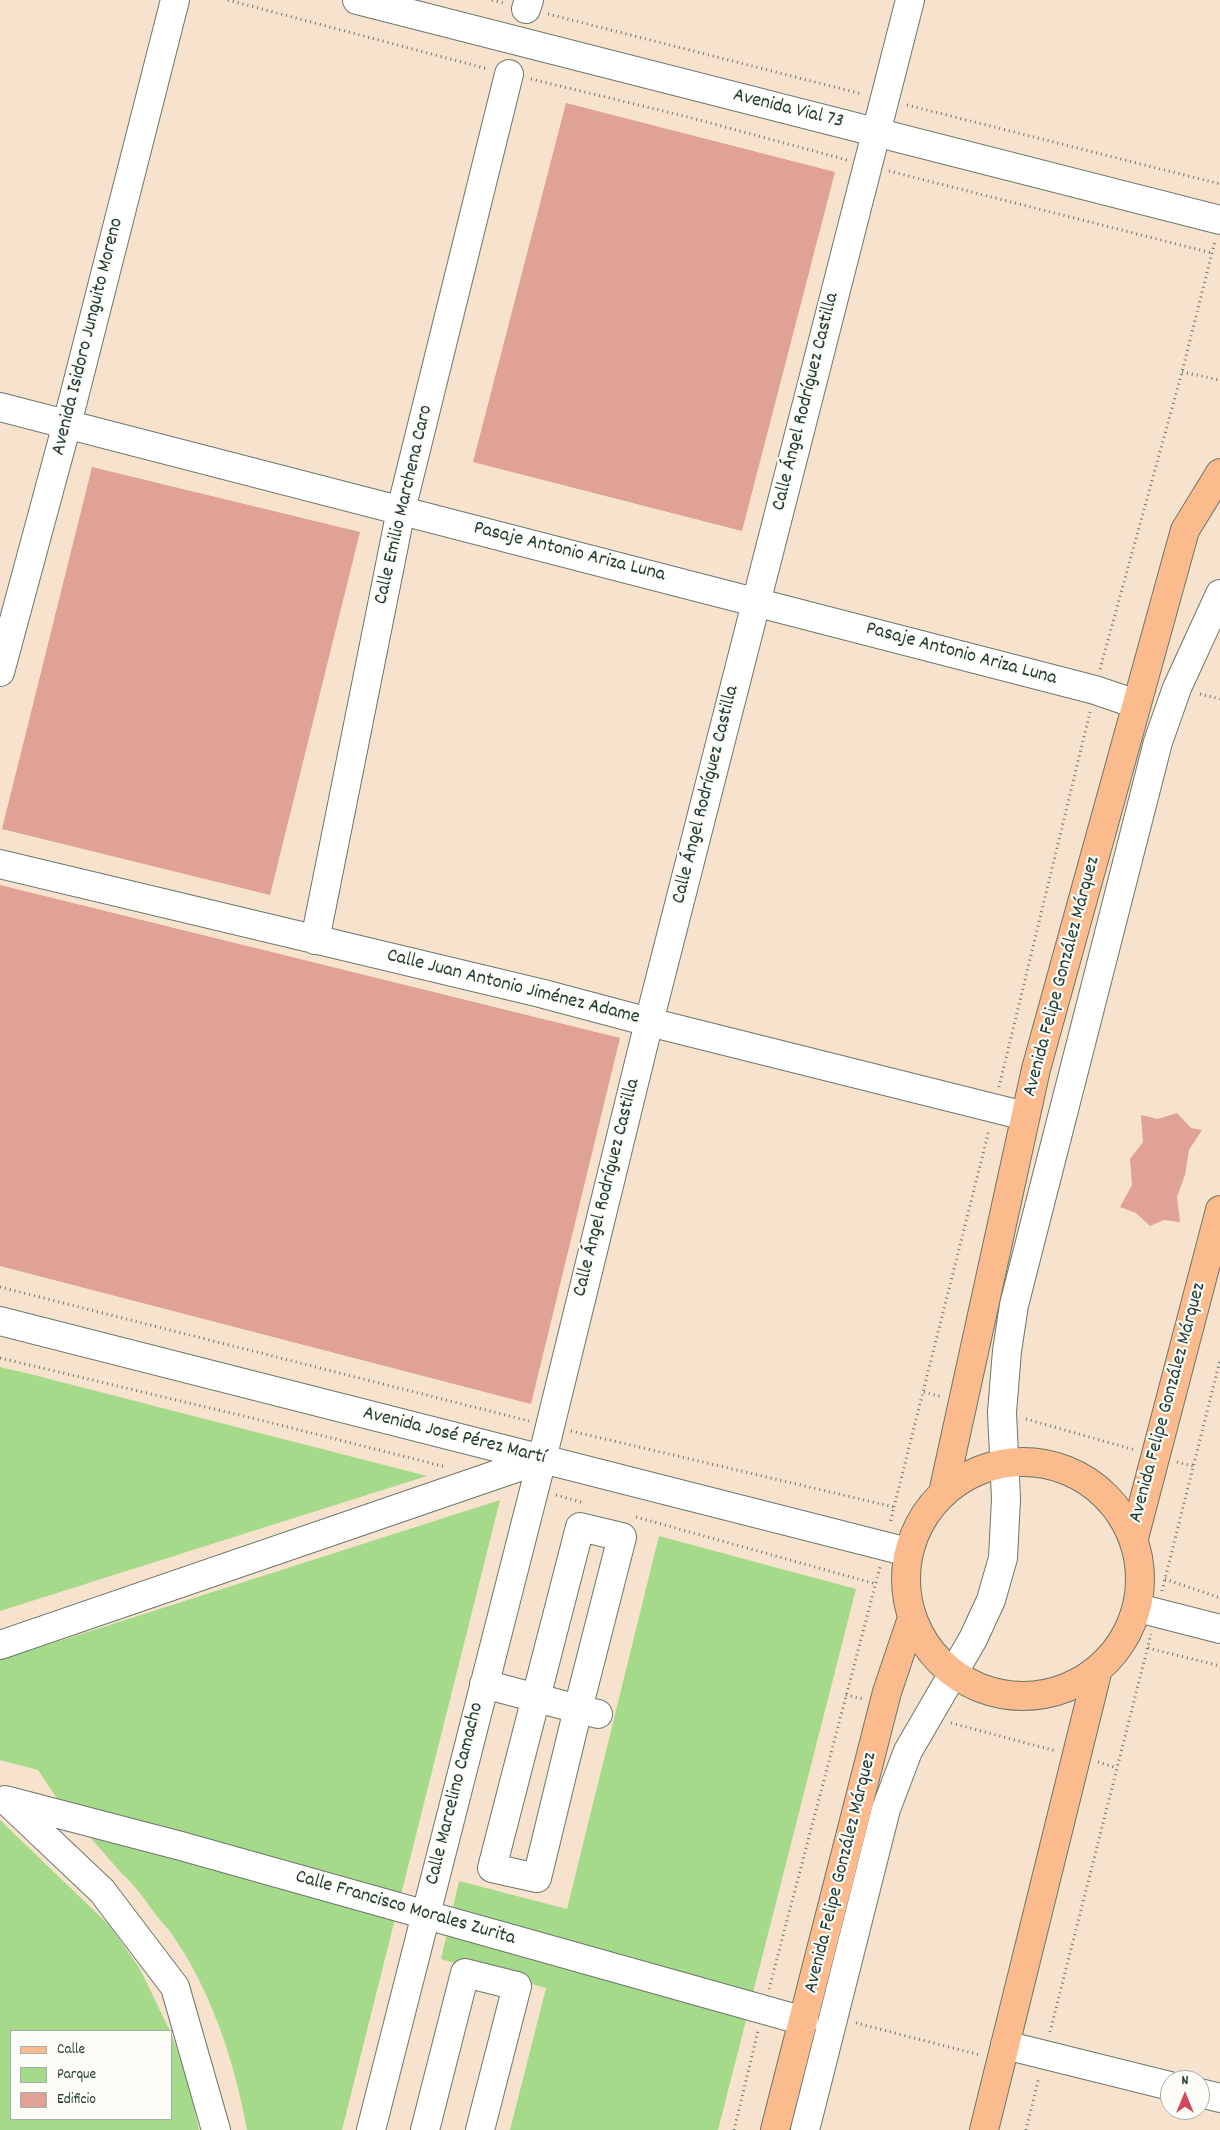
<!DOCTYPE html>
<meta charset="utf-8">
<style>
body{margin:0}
#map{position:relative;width:1220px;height:2130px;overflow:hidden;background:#f7e3cd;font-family:Dekko,sans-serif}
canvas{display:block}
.legend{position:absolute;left:10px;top:2030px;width:162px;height:90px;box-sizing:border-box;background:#fdfcf7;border:1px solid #a4b0a9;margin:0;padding:6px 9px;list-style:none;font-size:15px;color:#1f3d34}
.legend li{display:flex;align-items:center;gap:10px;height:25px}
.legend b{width:25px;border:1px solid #a4b0a9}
.north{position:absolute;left:1160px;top:2070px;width:50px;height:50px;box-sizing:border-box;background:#fdfcf7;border:1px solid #a4b0a9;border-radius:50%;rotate:0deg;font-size:14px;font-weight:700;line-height:20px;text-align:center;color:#1f3d34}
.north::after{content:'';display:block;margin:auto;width:18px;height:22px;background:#d1495b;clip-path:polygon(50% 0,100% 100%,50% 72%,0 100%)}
</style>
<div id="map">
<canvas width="1220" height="2130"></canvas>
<ul class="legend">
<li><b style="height:6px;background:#fbbb8d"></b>Calle</li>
<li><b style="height:14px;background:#a5da8a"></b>Parque</li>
<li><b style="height:14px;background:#dfa294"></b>Edificio</li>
</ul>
<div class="north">N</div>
</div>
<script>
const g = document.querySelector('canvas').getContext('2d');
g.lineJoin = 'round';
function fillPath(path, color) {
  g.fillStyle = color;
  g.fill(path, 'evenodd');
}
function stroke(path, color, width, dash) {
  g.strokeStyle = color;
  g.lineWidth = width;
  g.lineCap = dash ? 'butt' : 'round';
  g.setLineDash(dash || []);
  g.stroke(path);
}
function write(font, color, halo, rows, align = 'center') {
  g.font = font + ' Dekko,sans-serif';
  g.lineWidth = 4.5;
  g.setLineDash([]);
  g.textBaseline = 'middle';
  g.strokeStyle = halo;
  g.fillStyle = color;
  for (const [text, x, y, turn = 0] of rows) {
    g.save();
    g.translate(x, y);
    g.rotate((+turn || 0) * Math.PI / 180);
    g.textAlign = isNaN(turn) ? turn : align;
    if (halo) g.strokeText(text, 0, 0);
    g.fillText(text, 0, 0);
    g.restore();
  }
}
const green = new Path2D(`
 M 0,1367 L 30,1374 L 427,1476 L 0,1611 Z
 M 500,1500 L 342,2130 L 247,2130 C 235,2064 213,1995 175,1939 C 170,1930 162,1923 156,1915 C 145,1900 136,1886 122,1874 L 58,1800 L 38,1770 L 0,1760 L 0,1660 Z
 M 659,1536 L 856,1589 L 718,2130 L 510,2130 L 546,1988 L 441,1959 L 459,1881 L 567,1909 Z
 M 0,1820 L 110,1926 L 140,1969 L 170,2031 L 11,2031 L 11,2119 L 171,2119 L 171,2034 L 187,2076 L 199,2130 L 0,2130 Z`);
const building = new Path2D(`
 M 566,103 L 835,172 L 742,531 L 473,462 Z
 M 92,467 L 360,532 L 270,895 L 2,829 Z
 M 0,885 L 620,1038 L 531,1404 L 0,1266 Z
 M 1177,1113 L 1191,1128 L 1202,1130 L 1189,1150 L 1185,1175 L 1177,1197 L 1180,1222 L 1164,1220 L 1150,1226 L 1136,1213 L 1120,1207 L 1132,1185 L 1130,1159 L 1143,1142 L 1141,1115 L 1158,1119 Z`);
const path = new Path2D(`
 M 228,0 L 488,69
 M 492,0 L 504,3
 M 548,14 L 862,94
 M 531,79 L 688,117 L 847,160
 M 907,105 L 1220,184
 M 889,171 L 1212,253
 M 1182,372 L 1220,380
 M 1100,669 L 1182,372 L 1215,241
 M 1200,694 L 1220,699
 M 999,1087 L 1090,712
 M 0,1287 L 529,1421
 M 0,1358 L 260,1420 L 446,1467
 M 924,1392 L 942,1397
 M 1026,1419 L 1135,1450
 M 571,1431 L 894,1507 L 890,1524
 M 1177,1462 L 1193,1466
 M 556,1495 L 584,1503
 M 894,1507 L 989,1130
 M 636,1517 L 876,1584
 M 1165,1579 L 1220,1598
 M 1162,1591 L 1220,1360
 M 1148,1648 L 1220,1666
 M 846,1695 L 863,1699
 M 951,1723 L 1056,1751
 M 1098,1762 L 1117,1768
 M 769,1989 L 880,1567
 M 856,2023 L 980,2055
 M 1050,2032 L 1151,1634
 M 734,2130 L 758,2031
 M 1026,2130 L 1039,2077`);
const minor = new Path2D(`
 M 357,0 L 1220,220
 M 526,9 L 529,0
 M 0,407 L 1095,690 L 1136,704
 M 0,672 L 67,424 L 175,0
 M 0,864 L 540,993 L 649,1022 L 1025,1116
 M 315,940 L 401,510 L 509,74
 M 0,1321 L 908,1552
 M 1138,1608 L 1220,1629
 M 0,1645 L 542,1459
 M 484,1684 L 578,1709 L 622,1537 L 580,1527 L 492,1868 L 537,1878 L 578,1709 L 598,1714
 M 5,1800 L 181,1846 L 804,2021
 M 8,1802 L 102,1891 L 175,1987 L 216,2130
 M 1005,2045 L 1170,2086
 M 1200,2093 L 1220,2098
 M 371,2130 L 542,1459 L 649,1022 L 910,0
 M 425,2130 L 465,1973 L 517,1986 L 480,2130
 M 805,2130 L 886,1809 L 908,1751 L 973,1639 L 991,1600 L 1003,1558 L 1006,1499 L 1002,1412 L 1007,1351 L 1014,1305 L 1158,742 L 1177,688 L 1220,594`);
const major = new Path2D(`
 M906 1579a117 117 0 1 1 234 0a117 117 0 1 1-234 0Z
 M 943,1493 L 1036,1069 L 1185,530 L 1220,473
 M 1134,1538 L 1220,1210
 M 775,2130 L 887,1692 L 912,1618
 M 984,2130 L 1098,1669`);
const streetNames = [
 ["Avenida Vial 73",788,110,14],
 ["Avenida Isidoro Junguito Moreno",89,337,-76],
 ["Calle Ángel Rodríguez Castilla",807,402,-76],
 ["Calle Emilio Marchena Caro",405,505,-77],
 ["Pasaje Antonio Ariza Luna",569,553,14],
 ["Pasaje Antonio Ariza Luna",961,655,15],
 ["Calle Ángel Rodríguez Castilla",707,795,-76],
 ["Avenida Felipe González Márquez",1063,977,-75],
 ["Calle Juan Antonio Jiménez Adame",513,988,14],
 ["Calle Ángel Rodríguez Castilla",608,1188,-76],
 ["Avenida Felipe González Márquez",1169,1403,-75],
 ["Avenida José Pérez Martí",454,1437,14],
 ["Calle Marcelino Camacho",456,1794,-76],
 ["Avenida Felipe González Márquez",842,1873,-76],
 ["Calle Francisco Morales Zurita",405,1909,16]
];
fillPath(green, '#a5da8a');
fillPath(building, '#dfa294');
stroke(minor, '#6b776a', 30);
stroke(major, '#6b776a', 30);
stroke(path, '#6b776a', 3, [1, 4]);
stroke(minor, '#fff', 28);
stroke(major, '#fbbb8d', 28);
write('20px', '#1f3d34', '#fdfcf7', streetNames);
</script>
